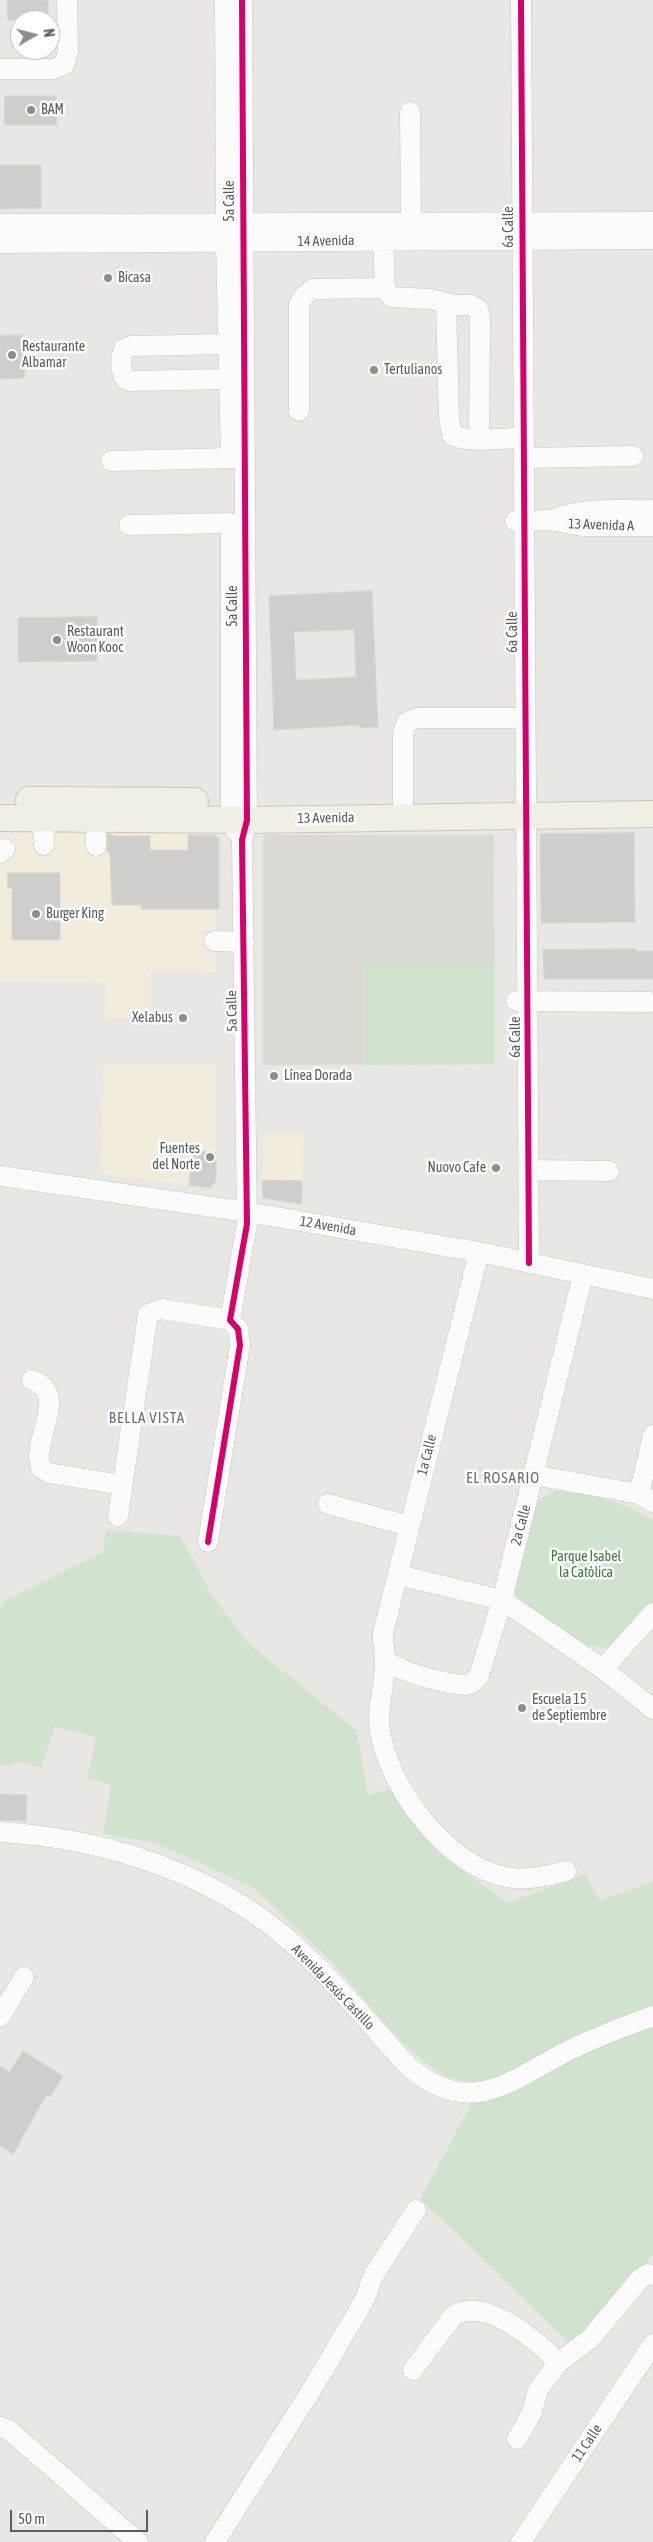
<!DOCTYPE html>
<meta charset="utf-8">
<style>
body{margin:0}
#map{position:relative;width:653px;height:2542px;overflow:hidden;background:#e8e7e3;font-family:"Asap Condensed",sans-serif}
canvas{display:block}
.north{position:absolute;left:10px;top:10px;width:50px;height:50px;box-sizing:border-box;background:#fff;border:1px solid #bdbebf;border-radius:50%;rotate:82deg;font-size:14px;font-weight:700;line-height:20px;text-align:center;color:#595c60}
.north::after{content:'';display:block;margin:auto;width:18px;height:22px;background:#8b8d8e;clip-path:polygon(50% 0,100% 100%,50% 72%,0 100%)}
.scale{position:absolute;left:10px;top:2510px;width:138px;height:22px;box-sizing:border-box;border:2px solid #595c60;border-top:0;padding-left:6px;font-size:15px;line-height:18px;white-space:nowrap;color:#595c60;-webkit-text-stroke:4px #fff;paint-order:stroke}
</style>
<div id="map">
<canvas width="653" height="2542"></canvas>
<div class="north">N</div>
<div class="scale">50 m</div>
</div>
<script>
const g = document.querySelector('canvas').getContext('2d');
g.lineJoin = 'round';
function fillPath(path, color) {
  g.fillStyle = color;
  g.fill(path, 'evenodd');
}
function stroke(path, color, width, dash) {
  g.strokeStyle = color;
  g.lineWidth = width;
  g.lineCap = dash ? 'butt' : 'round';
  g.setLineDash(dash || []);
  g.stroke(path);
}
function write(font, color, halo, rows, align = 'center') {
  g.font = font + ' "Asap Condensed",sans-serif';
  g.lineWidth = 5;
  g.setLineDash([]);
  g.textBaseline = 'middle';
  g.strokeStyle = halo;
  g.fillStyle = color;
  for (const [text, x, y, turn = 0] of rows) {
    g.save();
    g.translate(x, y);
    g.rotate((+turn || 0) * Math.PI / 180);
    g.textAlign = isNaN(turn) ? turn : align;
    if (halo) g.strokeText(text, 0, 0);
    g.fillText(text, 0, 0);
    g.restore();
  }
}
const commercial = new Path2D(`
 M 2,833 L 206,833 L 216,842 L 216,972 L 150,971 L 150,1019 L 104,1019 L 105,983 L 0,981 L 0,835 Z
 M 103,1064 L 216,1064 L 216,1153 L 193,1150 L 189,1185 L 100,1174 Z
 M 263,1134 L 304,1134 L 302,1204 L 263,1198 Z`);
const education = new Path2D(`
 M 263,835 L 494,835 L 495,1064 L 263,1065 Z`);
const green = new Path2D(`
 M 363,963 L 495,963 L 495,1064 L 363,1065 Z
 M 554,1491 C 586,1491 626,1503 653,1520 L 653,1602 L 623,1640 L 604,1648 L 586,1645 L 520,1602 L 512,1586 L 536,1501 Z
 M 106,1530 L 180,1536 L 212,1595 L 247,1642 L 357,1731 L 368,1795 L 390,1789 L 439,1853 L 508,1903 L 585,1874 L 600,1901 L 653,1881 L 653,2257 L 651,2256 L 575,2348 L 420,2199 L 470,2107 L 468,2082 L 446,2077 L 422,2060 L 395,2035 L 331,1961 L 252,1887 L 156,1843 L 103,1834 L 111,1784 L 87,1779 L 96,1737 L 55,1727 L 41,1768 L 21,1761 L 8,1766 L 0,1765 L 0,1608 L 4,1601 L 103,1552 Z`);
const building = new Path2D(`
 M 8,0 L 48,0 L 48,20 L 8,20 Z
 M 5,96 L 56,96 L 57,125 L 5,125 Z
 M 0,165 L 41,165 L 41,208 L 0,209 Z
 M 22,335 L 25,378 L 0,379 L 0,336 Z
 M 372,591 L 378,727 L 359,728 L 359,725 L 274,730 L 269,596 ZM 354,630 L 356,677 L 296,680 L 294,632 Z
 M 97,617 L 97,661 L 18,662 L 18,618 Z
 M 634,833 L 635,922 L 541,923 L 540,834 Z
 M 108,834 L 116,836 L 150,836 L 150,850 L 188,850 L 188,835 L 214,835 L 219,839 L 219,909 L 141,909 L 142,905 L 112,905 L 110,855 L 107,850 Z
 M 8,873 L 60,873 L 60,940 L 12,940 L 12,888 L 8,888 Z
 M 635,949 L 635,951 L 653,951 L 653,979 L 544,979 L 543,950 Z
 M 193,1150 L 216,1153 L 216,1181 L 210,1188 L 189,1185 Z
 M 263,1180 L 302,1181 L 302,1204 L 263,1198 Z
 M 0,1794 L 27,1795 L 26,1821 L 0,1820 Z
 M 23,2051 L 63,2076 L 50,2097 L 47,2094 L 13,2154 L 0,2146 L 0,2066 L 9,2072 Z`);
const minor = new Path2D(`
 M 225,0 L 226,243 L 231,458
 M 521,0 L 529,1263
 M 0,69 L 54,69 L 64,65 L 68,51 L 67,0
 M 410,112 L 411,223
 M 0,224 L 653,222
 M 0,243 L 653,239
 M 385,288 L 391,297 L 430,299 L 454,305 L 470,305 L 478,309 L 480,319 L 479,440
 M 446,303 L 449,419 L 452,435 C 470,443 494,439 514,438
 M 228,344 L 131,346 L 124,349 C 120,358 120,372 126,380 L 129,381 L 229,379
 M 299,411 L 299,304 L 305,295 L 312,289 L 385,288 L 383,240
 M 525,458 L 633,456
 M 111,461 L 231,458
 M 552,520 C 584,506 619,511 653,510
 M 515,521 L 550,520 L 582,526 L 653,526
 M 129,525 L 231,523
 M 231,527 L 231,819 L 237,832
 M 403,802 L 403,733 L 407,722 L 417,718 L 516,718
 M 43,818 L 44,845
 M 96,846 L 96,820
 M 0,853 L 5,849
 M 214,941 L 244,942
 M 516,1001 L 650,1002
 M 529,1170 L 609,1171
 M 0,1176 L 247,1212 L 479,1252 L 653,1289
 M 479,1252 L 383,1633 C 382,1642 385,1650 385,1659 C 386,1683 376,1707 380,1731 C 389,1788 447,1866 506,1877 C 526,1881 547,1876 566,1871
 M 32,1380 C 71,1393 30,1442 41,1468 L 49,1473 L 122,1485
 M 534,1475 L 639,1494 L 653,1502
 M 639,1494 L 653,1435
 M 328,1504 L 409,1526
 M 118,1516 L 148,1314 L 161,1309 L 230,1320
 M 208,1542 L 240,1345 L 238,1329 L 230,1320 L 247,1224 L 242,840 L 247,820 L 242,0
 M 398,1575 L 502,1600 L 603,1669 L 653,1709
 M 385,1659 C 396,1671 455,1688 471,1684 L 479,1676 L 502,1600 L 583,1275
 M 603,1669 L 653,1613
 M 0,1832 C 96,1838 191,1866 269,1924 C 322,1964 365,2020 410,2068 C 473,2120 512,2078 572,2049 C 598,2036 626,2026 653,2016
 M 0,2017 L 24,1977
 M 413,2370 L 453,2316 C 485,2296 537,2340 558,2363
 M 0,2427 L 9,2430 L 138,2542
 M 517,2439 L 532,2412 L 538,2390 L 558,2363 L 590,2339 L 640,2279 L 648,2274 L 653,2275
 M 215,2542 L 314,2386 L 365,2299 L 373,2276 L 416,2210
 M 521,2542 L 653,2344`);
const major = new Path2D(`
 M 29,800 L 195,801
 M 0,818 L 247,820 L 653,814`);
const cycleway = new Path2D(`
 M 521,0 L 529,1263
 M 208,1542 L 240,1345 L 238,1329 L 230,1320 L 247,1224 L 242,840 L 247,820 L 242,0`);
const markers = [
 [31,110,5,"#8b8d8e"],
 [108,278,5,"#8b8d8e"],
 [12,355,5,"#8b8d8e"],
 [374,370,5,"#8b8d8e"],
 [57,640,5,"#8b8d8e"],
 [36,914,5,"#8b8d8e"],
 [183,1018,5,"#8b8d8e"],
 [274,1076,5,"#8b8d8e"],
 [210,1157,5,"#8b8d8e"],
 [496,1168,5,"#8b8d8e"],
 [522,1708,5,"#8b8d8e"]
];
const poiNames = [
 ["BAM",41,110],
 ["Bicasa",118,278],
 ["Restaurante",22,347],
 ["Albamar",22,363],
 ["Tertulianos",384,370],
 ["Restaurant",67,632],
 ["Woon Kooc",67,648],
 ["Burger King",46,914],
 ["Xelabus",173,1018,"right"],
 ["Línea Dorada",284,1076],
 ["Fuentes",200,1149,"right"],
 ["del Norte",200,1165,"right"],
 ["Nuovo Cafe",486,1168,"right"],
 ["Escuela 15",532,1700],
 ["de Septiembre",532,1716]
];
const streetNames = [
 ["5a Calle",230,201,-90],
 ["6a Calle",509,227,-90],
 ["14 Avenida",326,241,-1],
 ["13 Avenida A",601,525,2],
 ["5a Calle",233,606,-90],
 ["6a Calle",513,632,-90],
 ["13 Avenida",326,818,-1],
 ["5a Calle",232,1011,-91],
 ["6a Calle",516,1037,-90],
 ["12 Avenida",328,1226,10],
 ["1a Calle",427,1455,-76],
 ["2a Calle",521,1525,-75],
 ["Avenida Jesús Castillo",333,1987,46],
 ["11 Calle",587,2443,-56]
];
const parkNames = [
 ["Parque Isabel",586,1557],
 ["la Católica",586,1573]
];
const neighbourhoodNames = [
 ["BELLA VISTA",147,1418],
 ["EL ROSARIO",503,1478]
];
fillPath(commercial, '#f1ecdc');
fillPath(education, '#dbd9d3');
fillPath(green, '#d1e3cf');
fillPath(building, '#cfcecc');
stroke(building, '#d7d6d2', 1);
stroke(minor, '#c5c5c5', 21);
stroke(major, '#cec6b3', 28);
stroke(minor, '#fcfbfb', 20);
stroke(major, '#f0efe6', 26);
stroke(cycleway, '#d6006c', 6);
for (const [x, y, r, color] of markers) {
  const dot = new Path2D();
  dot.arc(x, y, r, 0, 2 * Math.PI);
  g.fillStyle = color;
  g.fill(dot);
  stroke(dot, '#fff', 2);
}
write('14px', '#595c60', '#fff', poiNames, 'left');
write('14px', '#595c60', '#fff', streetNames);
write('14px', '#3c7c3f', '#fff', parkNames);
g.letterSpacing = '1px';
write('15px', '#6a6e72', '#fff', neighbourhoodNames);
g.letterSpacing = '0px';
</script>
